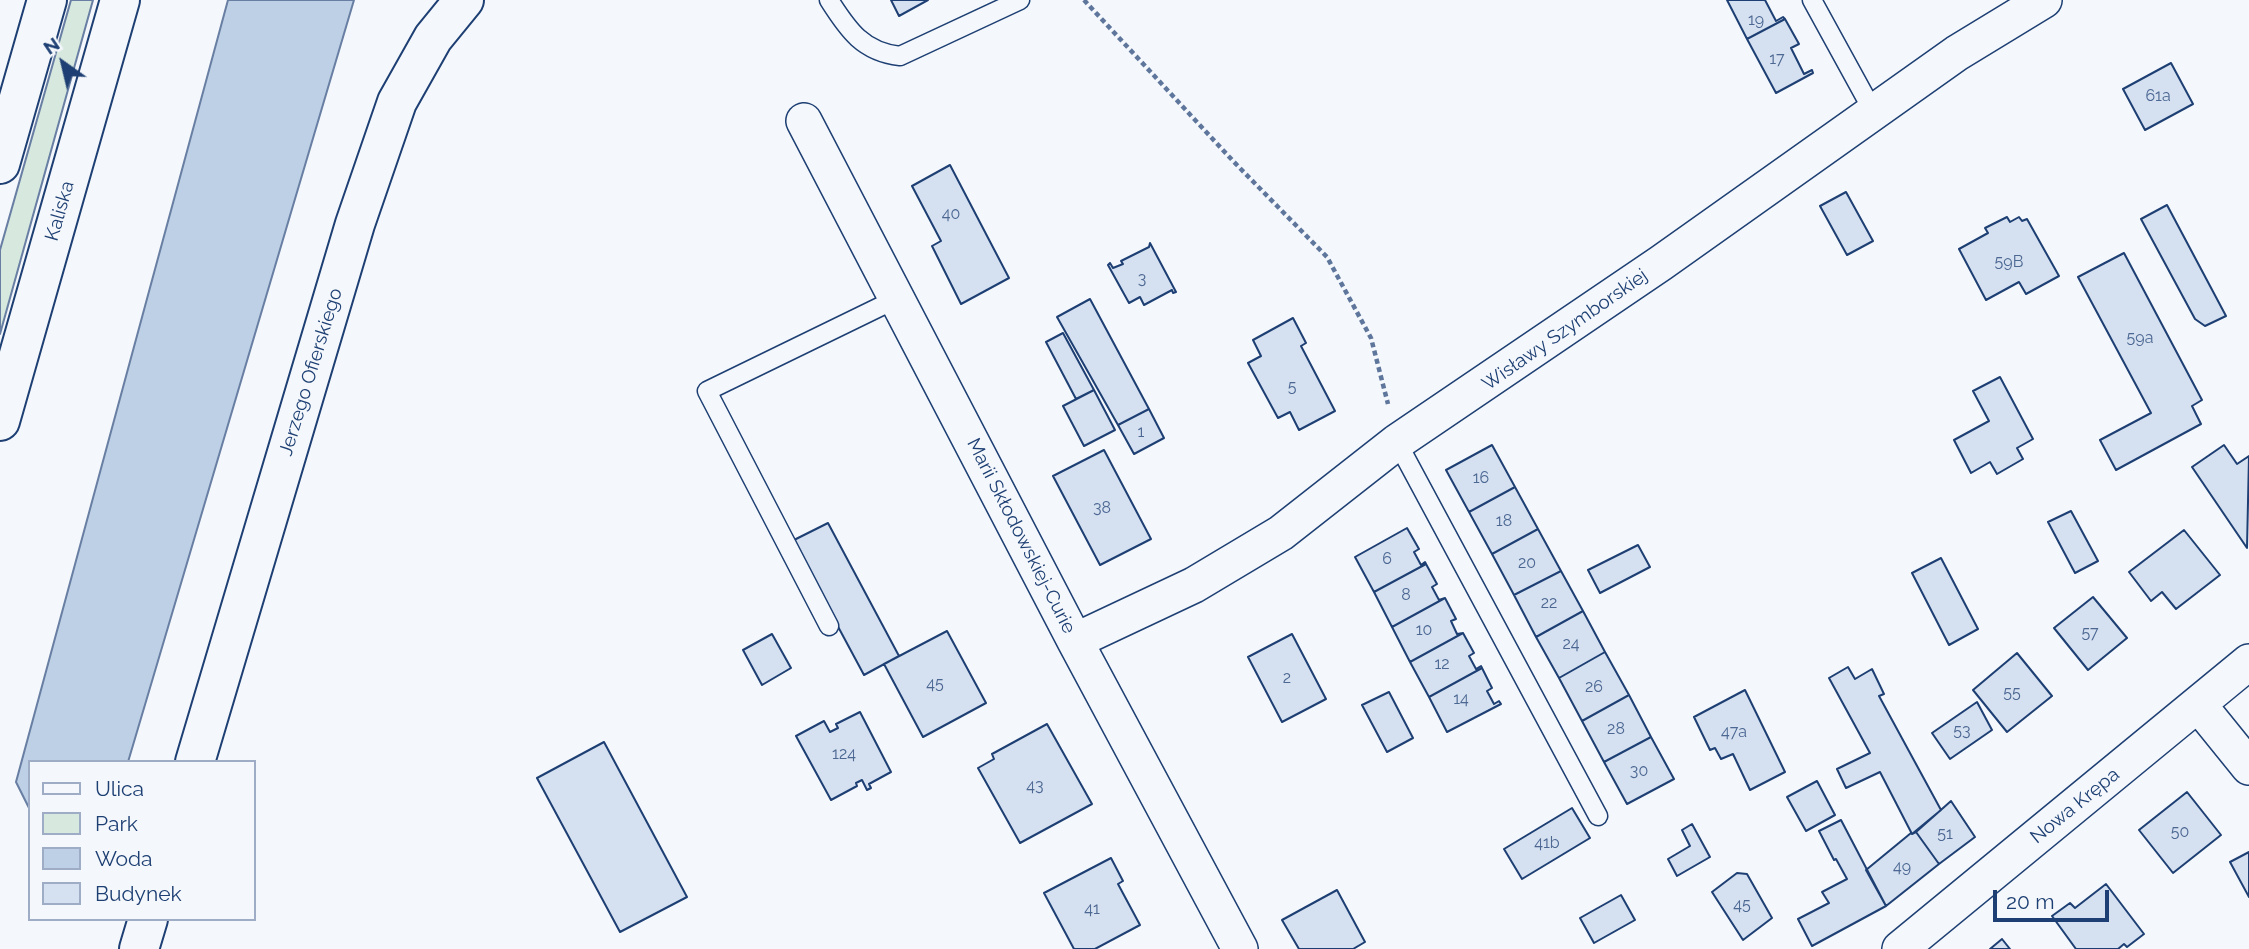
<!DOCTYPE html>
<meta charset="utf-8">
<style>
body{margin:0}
#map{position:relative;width:2249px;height:949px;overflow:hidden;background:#f4f7fb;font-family:Raleway,sans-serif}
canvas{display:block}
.legend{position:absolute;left:28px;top:760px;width:228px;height:161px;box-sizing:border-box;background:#f4f7fb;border:2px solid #9eadc5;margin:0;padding:9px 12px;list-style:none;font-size:21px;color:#1d3f73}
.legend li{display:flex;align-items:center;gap:14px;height:35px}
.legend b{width:35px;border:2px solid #9eadc5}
.north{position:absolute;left:28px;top:28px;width:70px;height:70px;-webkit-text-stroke:5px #f4f7fb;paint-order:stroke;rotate:326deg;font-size:19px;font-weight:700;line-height:28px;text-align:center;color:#1d3f73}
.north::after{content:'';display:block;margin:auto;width:24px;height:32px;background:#1d3f73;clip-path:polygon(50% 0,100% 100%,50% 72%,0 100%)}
.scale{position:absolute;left:1993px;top:890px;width:116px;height:32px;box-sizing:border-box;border:4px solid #1d3f73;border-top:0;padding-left:9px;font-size:21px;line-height:24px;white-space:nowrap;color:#1d3f73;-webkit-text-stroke:5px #f4f7fb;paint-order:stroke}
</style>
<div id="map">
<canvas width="2249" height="949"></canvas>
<ul class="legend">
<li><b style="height:9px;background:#f4f7fb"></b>Ulica</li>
<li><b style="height:19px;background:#d7e8df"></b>Park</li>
<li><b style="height:19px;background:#bed0e5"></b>Woda</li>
<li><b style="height:19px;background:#d5e0f0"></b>Budynek</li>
</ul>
<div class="north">N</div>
<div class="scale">20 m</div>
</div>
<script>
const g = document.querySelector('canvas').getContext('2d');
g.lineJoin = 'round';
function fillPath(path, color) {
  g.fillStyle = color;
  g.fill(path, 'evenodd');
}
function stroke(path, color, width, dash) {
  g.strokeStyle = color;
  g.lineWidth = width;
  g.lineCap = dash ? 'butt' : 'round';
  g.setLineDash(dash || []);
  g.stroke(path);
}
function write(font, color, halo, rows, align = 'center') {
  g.font = font + ' Raleway,sans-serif';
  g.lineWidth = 5;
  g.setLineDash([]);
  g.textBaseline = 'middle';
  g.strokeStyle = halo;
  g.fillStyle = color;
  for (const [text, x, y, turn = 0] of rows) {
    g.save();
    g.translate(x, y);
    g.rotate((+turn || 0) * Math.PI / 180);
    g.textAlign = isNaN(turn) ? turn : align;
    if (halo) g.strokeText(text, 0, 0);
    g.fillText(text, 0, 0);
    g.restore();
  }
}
const green = new Path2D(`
 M 71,0 L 93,0 L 0,334 L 0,250 Z`);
const water = new Path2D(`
 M 228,0 L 354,0 L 128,762 L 30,762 L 30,810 L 16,782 Z`);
const building = new Path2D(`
 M 891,0 L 928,0 L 899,16 Z
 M 1727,0 L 1765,0 L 1776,21 L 1783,17 L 1785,19 L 1747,39 Z
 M 1785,19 L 1799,44 L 1791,48 L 1804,74 L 1812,70 L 1813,73 L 1776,93 L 1747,39 Z
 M 2171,63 L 2193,104 L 2145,130 L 2123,89 Z
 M 950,165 L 1009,278 L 961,304 L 932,246 L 941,241 L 912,186 Z
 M 1846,192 L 1873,241 L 1847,255 L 1820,206 Z
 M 2167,205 L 2226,316 L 2205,326 L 2195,319 L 2141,219 Z
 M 2007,217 L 2010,222 L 2019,217 L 2022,221 L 2027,219 L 2059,276 L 2026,294 L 2019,282 L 1986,300 L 1959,249 L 1988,233 L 1985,228 Z
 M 1150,243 L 1176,292 L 1173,293 L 1172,290 L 1144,305 L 1140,297 L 1129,303 L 1108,265 L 1110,263 L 1113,268 L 1123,264 L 1121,261 L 1149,247 Z
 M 2124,253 L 2202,400 L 2192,406 L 2201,424 L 2116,470 L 2100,440 L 2151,413 L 2078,277 Z
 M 1090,299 L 1149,409 L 1118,425 L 1057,317 Z
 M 1293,318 L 1306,343 L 1301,346 L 1335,411 L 1299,430 L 1290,412 L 1278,418 L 1248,363 L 1261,356 L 1253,340 Z
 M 1063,333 L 1094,390 L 1076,399 L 1046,342 Z
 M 2000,377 L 2033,439 L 2017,448 L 2023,459 L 1997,474 L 1990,462 L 1971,473 L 1954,440 L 1989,421 L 1973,391 Z
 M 1094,390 L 1115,430 L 1084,446 L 1063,406 Z
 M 1149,409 L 1164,438 L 1134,454 L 1118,425 Z
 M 1492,445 L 1515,487 L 1469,512 L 1446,470 Z
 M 2224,445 L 2237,464 L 2249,456 L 2247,548 L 2192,467 Z
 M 1104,450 L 1151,539 L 1100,565 L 1053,476 Z
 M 1515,487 L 1538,529 L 1492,554 L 1469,512 Z
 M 2071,511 L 2098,561 L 2075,573 L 2048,522 Z
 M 828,523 L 899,656 L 864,675 L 792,541 Z
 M 1407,528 L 1419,549 L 1414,552 L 1421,565 L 1425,562 L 1426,564 L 1374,592 L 1355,557 Z
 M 1538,529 L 1561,571 L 1514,595 L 1492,554 Z
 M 2184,530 L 2220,575 L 2176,609 L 2162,592 L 2151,601 L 2129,572 Z
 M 1638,545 L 1650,567 L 1600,593 L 1588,570 Z
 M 1941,558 L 1978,629 L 1949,645 L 1912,573 Z
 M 1426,564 L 1437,584 L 1432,587 L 1439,600 L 1445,598 L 1392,627 L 1374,592 Z
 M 1561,571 L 1583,611 L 1536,637 L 1514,595 Z
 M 2093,597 L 2127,638 L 2088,670 L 2054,628 Z
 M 1445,598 L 1456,619 L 1451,621 L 1457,634 L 1463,633 L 1410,662 L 1392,627 Z
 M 1583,611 L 1605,652 L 1559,678 L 1536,637 Z
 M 947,631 L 986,703 L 923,737 L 884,664 Z
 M 1463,633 L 1474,653 L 1469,656 L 1476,669 L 1481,666 L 1482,668 L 1429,697 L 1410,662 Z
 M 772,634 L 791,668 L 762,685 L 743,650 Z
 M 1292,634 L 1326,699 L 1282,722 L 1248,657 Z
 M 1605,652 L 1629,695 L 1582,721 L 1559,678 Z
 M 2017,653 L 2052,696 L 2007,732 L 1973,690 Z
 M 1848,667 L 1855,679 L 1872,669 L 1884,694 L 1879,696 L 1941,810 L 1912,834 L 1880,772 L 1846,788 L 1837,769 L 1870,753 L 1829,678 Z
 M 1482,668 L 1492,688 L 1487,691 L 1494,704 L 1499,701 L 1501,704 L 1447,732 L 1429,697 Z
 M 1745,690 L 1785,772 L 1750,790 L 1733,754 L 1721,759 L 1715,748 L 1710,750 L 1694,717 Z
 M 1389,692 L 1413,738 L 1387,752 L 1362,705 Z
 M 1629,695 L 1651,737 L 1604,762 L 1582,721 Z
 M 1977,702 L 1992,730 L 1950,759 L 1932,733 Z
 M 860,712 L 891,772 L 869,784 L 871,788 L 867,790 L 862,780 L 856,783 L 857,786 L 831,800 L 796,736 L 824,721 L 830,732 L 838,728 L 836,724 Z
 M 1047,724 L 1092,804 L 1020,843 L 978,768 L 994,759 L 992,754 Z
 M 1651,737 L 1674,779 L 1627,804 L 1604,762 Z
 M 604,742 L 687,897 L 620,932 L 537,778 Z
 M 1817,781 L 1835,815 L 1806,831 L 1787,797 Z
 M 2187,792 L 2221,835 L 2173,873 L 2139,830 Z
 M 1951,801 L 1975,837 L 1939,864 L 1916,832 Z
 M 1572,808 L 1590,838 L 1522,879 L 1504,849 Z
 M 1841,820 L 1886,906 L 1812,946 L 1798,919 L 1829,903 L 1822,892 L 1847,879 L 1836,859 L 1834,860 L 1819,831 Z
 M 1692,824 L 1710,857 L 1677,876 L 1668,859 L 1690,846 L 1682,830 Z
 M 1916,832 L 1939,864 L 1886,906 L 1866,870 L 1911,833 L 1912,834 Z
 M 2249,852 L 2249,897 L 2230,862 Z
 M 1111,858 L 1123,881 L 1118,884 L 1140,925 L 1095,949 L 1074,949 L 1044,893 Z
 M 1737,873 L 1747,874 L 1772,918 L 1743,940 L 1712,892 Z
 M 2106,884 L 2144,934 L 2127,947 L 2124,944 L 2118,949 L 2076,949 L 2052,916 L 2070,903 L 2075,908 Z
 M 1337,890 L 1365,942 L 1353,949 L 1299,949 L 1282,920 Z
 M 1621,895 L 1635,920 L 1594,943 L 1580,918 Z
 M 2002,939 L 2010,949 L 1990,949 Z`);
const path = new Path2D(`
 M 1084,0 L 1234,162 L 1327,257 L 1371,338 L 1388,404`);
const service = new Path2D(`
 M 829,0 C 848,30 863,52 900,56 L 1020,0
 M 1812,0 L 1874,113
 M 1397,442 L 1598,816
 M 829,626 L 707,391 L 898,298`);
const minor = new Path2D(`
 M 804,121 L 1075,641 L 1240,949
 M 1075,641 L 1194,585 L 1281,533 L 1397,442 L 1661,263 L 1957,53 L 2044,0
 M 2198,704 L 2249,767
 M 1900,949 L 2249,662`);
const tertiary = new Path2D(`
 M 195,762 L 355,224 L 397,102 L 433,38 L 464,0
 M 139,949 L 148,919`);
const primary = new Path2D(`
 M 0,164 L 47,0
 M 0,421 L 120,0`);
const numberNames = [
 ["19",1756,20],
 ["17",1777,59],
 ["61a",2158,96],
 ["40",951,214],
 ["59B",2009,262],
 ["3",1142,279],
 ["59a",2140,338],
 ["5",1292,387],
 ["1",1141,432],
 ["16",1481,478],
 ["38",1102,508],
 ["18",1504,521],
 ["6",1387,559],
 ["20",1527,563],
 ["8",1406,595],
 ["22",1549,603],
 ["10",1424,630],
 ["57",2090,633],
 ["24",1571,644],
 ["12",1442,664],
 ["2",1287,678],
 ["45",935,684],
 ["26",1594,687],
 ["55",2012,693],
 ["14",1461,699],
 ["28",1616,729],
 ["53",1962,731],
 ["47a",1734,732],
 ["124",844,754],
 ["30",1639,771],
 ["43",1035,786],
 ["50",2180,832],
 ["51",1945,834],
 ["41b",1547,843],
 ["49",1902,867],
 ["45",1742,905],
 ["41",1092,909]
];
const streetNames = [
 ["Kaliska",60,211,-74],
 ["Wisławy Szymborskiej",1565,330,-35],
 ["Jerzego Ofierskiego",311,372,-73],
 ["Marii Skłodowskiej-Curie",1021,536,63],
 ["Nowa Krępa",2075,806,-39]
];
fillPath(green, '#d7e8df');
stroke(green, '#687fa3', 2);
fillPath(water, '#bed0e5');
stroke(water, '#687fa3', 2);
fillPath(building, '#d5e0f0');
stroke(building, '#1d3f73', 2);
stroke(service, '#1d3f73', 21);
stroke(minor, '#1d3f73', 38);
stroke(tertiary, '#1d3f73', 42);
stroke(primary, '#1d3f73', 42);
stroke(path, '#5e769c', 4.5, [5, 3.5]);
stroke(service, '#f4f7fb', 18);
stroke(minor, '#f4f7fb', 35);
stroke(tertiary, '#f4f7fb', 38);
stroke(primary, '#f4f7fb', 38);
write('16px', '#4b6792', null, numberNames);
write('19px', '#1d3f73', '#f4f7fb', streetNames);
</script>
